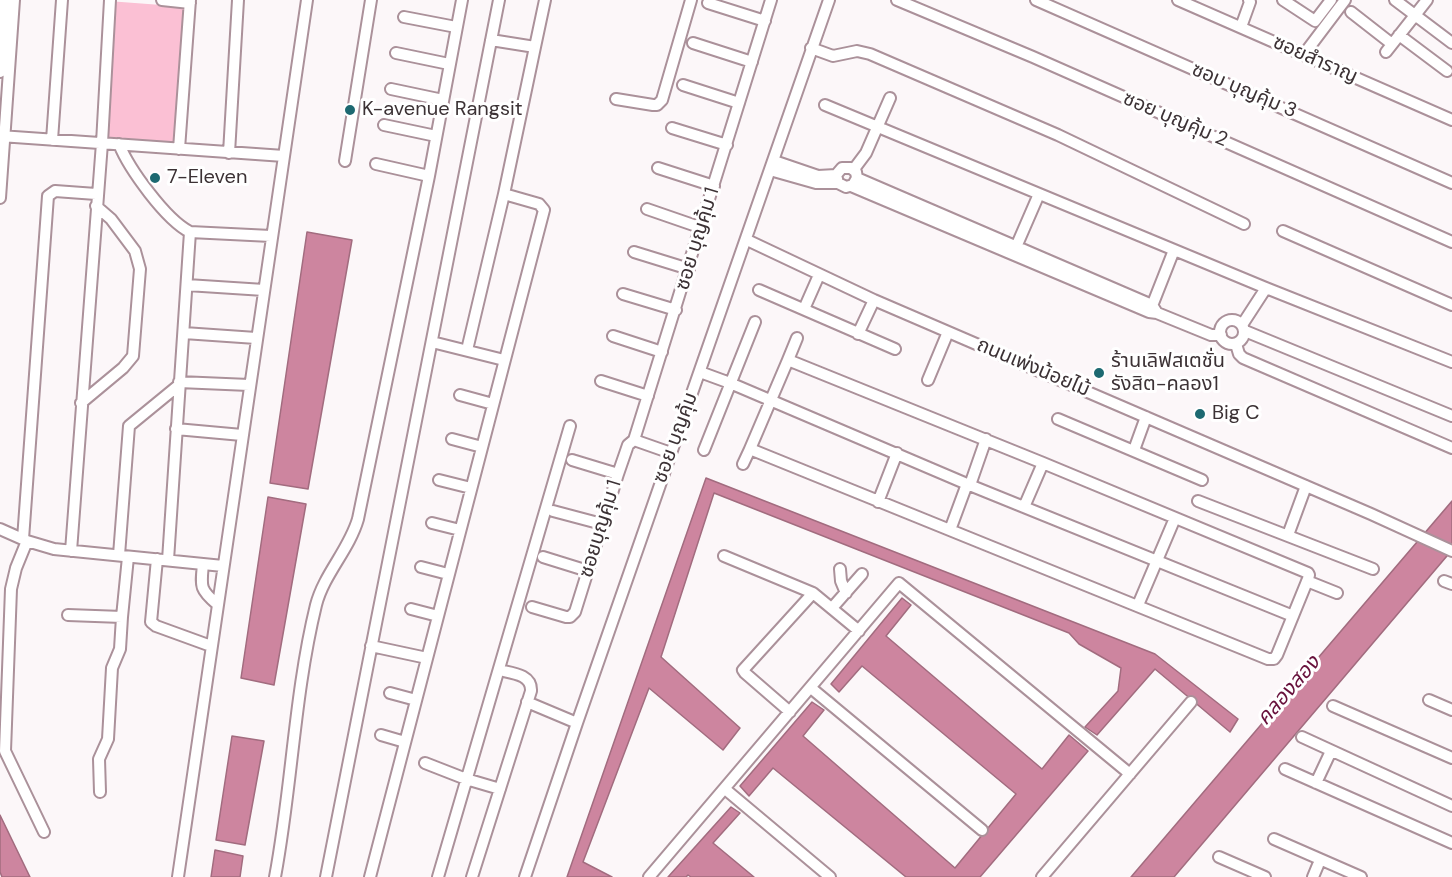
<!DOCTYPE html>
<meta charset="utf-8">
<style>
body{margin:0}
canvas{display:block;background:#fcf7f9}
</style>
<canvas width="1452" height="877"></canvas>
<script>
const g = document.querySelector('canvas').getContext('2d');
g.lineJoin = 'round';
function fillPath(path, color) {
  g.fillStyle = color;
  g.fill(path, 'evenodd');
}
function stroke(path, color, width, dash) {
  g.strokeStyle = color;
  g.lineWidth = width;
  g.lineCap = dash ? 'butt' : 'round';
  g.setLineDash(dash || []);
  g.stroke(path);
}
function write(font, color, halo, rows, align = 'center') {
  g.font = font + ' "DM Sans","Noto Sans Thai",sans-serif';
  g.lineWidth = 6;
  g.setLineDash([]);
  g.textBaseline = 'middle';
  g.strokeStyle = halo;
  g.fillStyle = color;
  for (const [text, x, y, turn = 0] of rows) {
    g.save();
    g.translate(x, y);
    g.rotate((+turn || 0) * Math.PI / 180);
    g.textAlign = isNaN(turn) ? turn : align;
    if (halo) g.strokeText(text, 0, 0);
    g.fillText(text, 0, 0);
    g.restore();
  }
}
const green = new Path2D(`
 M 108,1 L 188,7 L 178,146 L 101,142 Z`);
const water = new Path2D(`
 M 307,232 L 352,240 L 308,489 L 270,483 Z
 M 706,478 L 1155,654 L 1238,719 L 1230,732 L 1155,669 L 1097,735 L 1085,727 L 1118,691 L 1121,668 L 1079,644 L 1069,633 L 714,493 L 661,657 L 740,728 L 723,750 L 649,688 L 583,862 L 612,877 L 567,877 Z
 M 268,497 L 306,504 L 274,685 L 241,678 Z
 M 1452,501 L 1452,550 L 1174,877 L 1131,877 Z
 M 902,598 L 911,605 L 886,636 L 1042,769 L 1069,735 L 1088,751 L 980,877 L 906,877 L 773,768 L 749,796 L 740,786 L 812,702 L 824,710 L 803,736 L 955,868 L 1016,794 L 862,666 L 839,692 L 831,684 Z
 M 232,736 L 264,741 L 245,845 L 216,840 Z
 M 731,807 L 740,813 L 713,843 L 754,877 L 691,877 L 688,875 L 686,877 L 668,877 Z
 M 0,815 L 30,877 L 2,877 L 0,872 Z
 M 215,850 L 243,856 L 240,877 L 211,877 Z`);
const minor = new Path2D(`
 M 162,0 L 190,3
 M 897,0 L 1033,57 L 1452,242
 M 1036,0 L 1452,183
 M 1178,0 L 1452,120
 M 1283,0 L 1315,21 L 1331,0
 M 1395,0 L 1452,43
 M 708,3 L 765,21
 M 1351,12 L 1392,44
 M 404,17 L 456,27
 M 1241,27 L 1250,2 L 1249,0
 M 1399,35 L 1447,71
 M 693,43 L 752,62
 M 535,47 L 545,0
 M 811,48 L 833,56 L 857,51 L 870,54 L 1058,135 L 1244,224
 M 1308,49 L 1345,0
 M 1386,52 L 1427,0
 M 396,53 L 449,64
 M 0,72 L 5,0
 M 683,85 L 739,103
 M 391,89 L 443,100
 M 616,99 L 653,105 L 657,105 L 662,100 L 691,0
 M 825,105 L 1266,288 L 1452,362
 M 384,125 L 436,136
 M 672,128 L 727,145
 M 0,136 L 284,156
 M 52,140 L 62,0
 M 119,144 C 129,169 166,220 190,232 L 271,236
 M 179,149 L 190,0
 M 229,153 L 238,0
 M 345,161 L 371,0
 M 774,161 L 818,176 L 836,175
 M 376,164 L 429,176
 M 658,168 L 714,186
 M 854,169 L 866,153 L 890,98
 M 770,170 L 816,183 L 838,183
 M 857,178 L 853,185 L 846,187 L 838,183 L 836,175 L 842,168 L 851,168 L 856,172 L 857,178 L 1152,305 L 1157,313
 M 851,186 L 1149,312 L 1157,313 L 1211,335 L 1221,335
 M 0,198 L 14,0
 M 647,209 L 702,228
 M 1283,231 L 1452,305
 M 747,240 L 874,300 L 1371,514 L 1452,551
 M 1016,247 L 1039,194
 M 634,252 L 689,269
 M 187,285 L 264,290
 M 759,290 L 895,349
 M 623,294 L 676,310
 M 804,309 L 819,275
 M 1150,311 L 1174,250
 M1220 332a12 12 0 1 1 24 0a12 12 0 1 1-24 0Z
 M 1242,325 L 1266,288
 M 1245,331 L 1452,416
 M 184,333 L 256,338
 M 858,334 L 874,300
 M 613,336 L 662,352
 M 432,342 L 504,360
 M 1236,344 L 1239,354 L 1243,358 L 1452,448
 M 467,350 L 504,194
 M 788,360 L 1043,463 L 1308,573 L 1309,575 L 1308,579 L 1277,655 L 1274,659 L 1268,659 L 750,449 Z
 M 788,360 L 797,338
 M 700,372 L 730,383 L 967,484 L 1293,616
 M 928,380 L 948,332
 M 601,381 L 648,396
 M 179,382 L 249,385
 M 460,395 L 493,404
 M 81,403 L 123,368 L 133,356 L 140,269 L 135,251 L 111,219 L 96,206
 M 1058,419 L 1202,480
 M 176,429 L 242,435
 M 452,439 L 482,447
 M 704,450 L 755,322
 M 1134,450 L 1146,417
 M 671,453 L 634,440 L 771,0
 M 572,460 L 618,474
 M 743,464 L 750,449
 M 439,480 L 471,488
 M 970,485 L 986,439
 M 1198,501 L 1373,569
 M 878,502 L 897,453
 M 1024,507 L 1043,463
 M 553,511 L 602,524
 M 432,523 L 460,530
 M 0,529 L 27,541 L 54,549 L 223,566
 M 950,530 L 967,484
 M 1288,535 L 1306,486
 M 23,539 L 48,196 L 55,191 L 96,194
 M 27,541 L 16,568 L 11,589 L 5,751 L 44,832
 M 71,551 L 102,143 L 110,0
 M 119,555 L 129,426 L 179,385
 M 724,556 L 813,593
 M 543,557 L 588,571
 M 157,559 L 151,622 L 156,626 L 211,646
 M 168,560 L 190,232
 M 203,564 C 201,586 199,589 217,604
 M 421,567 L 448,574
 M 840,569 L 841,581 L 846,593
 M 1307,581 L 1337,593
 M 1444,581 L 1452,584
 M 1138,605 L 1175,518
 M 532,607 L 566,617 L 570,617 L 575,612 L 618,474 L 628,445 L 634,440
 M 832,608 L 862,574
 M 411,609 L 438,616
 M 68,615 L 122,617 L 128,557
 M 371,646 L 427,658
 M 811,688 L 982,830
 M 390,693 L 416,700
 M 1429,700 L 1452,710
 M 527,702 L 577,723
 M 1333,706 L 1452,758
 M 790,712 L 745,673 L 743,670 L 813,593 L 859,631
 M 381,735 L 405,742
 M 1302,737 L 1452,806
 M 425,763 L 466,779 L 500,789
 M 1285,769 L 1452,843
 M 1316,783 L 1331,751
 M 725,789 L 830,877
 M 100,792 L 99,759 L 108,739 L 112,668 L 120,649 L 122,617
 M 1274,839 L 1361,877
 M 1219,857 L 1265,877
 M 178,877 L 307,0
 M 275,877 C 292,787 294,695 316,605 C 324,574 349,550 358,519 L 429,176 L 462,0
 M 326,877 L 499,0
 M 370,877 L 544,210 L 539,204 L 504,194 L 535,47 L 491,40
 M 438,877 L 570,426
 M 472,877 L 531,691 C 532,674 511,673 499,670
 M 525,877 L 577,723 L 829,0
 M 649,877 L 899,583 L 1130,774
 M 1042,877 L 1191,702
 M 1313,877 L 1318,865`);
const markers = [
 [350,110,6,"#1d6971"],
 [155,178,6,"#1d6971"],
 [1099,373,6,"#1d6971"],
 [1200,414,6,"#1d6971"]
];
const streetNames = [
 ["ซอยสำราญ",1315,60,24],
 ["ซอบ บุญคุ้ม 3",1244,91,23],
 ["ซอย บุญคุ้ม 2",1175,120,23],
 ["ซอย บุญคุ้ม 1",698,239,-73],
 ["ถนนเพ่งน้อยไม้",1033,368,23],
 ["ซอย บุญคุ้ม",676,438,-70],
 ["ซอยบุญคุ้ม 1",601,529,-73]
];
const poiNames = [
 ["K-avenue Rangsit",362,110],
 ["7-Eleven",167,178],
 ["ร้านเลิฟสเตชั่น",1111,362],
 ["รังสิต-คลอง1",1111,385],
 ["Big C",1212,414]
];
const waterNames = [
 ["คลองสอง",1289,691,-49]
];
fillPath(green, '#fbc0d4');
fillPath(water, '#cd859f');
stroke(water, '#a26c7f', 1.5);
stroke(minor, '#ab919a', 14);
stroke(minor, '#fff', 10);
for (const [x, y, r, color] of markers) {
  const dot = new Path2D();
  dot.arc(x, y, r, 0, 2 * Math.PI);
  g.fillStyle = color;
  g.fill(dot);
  stroke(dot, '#fff', 2);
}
write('20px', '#3c3235', '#fff', streetNames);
write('20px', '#3c3235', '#fff', poiNames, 'left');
write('italic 21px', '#68113c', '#fff', waterNames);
</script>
